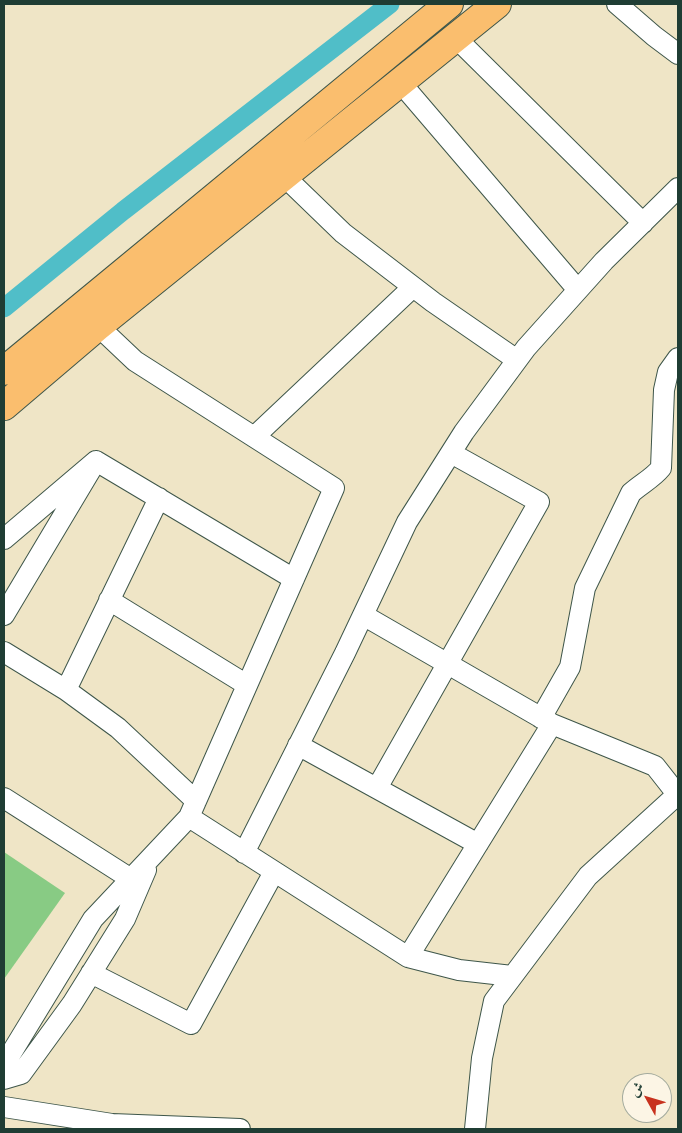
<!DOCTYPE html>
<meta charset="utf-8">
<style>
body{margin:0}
#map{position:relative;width:682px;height:1133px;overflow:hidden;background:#efe5c6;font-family:"Libre Caslon Text",Amiri,serif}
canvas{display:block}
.frame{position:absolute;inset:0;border:5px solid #1f3d34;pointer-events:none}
.north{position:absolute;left:622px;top:1073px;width:50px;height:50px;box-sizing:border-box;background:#fcf5e5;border:1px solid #a4ab9e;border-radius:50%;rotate:309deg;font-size:14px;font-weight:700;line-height:20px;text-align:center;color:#1f3d34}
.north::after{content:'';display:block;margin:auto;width:18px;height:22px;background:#c8321e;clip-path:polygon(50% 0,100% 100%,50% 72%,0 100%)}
</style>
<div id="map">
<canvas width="682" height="1133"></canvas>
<div class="frame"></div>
<div class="north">ش</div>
</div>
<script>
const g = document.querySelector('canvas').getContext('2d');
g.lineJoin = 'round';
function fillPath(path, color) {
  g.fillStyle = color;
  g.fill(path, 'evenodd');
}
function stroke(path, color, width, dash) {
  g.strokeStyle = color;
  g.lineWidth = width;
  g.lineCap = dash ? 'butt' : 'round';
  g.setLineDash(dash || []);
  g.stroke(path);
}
const green = new Path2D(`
 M 4,852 L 65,893 L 4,979 Z`);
const canal = new Path2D(`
 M 4,308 L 123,211 L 390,4`);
const minor = new Path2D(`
 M 617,4 L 654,36 L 678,54
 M 455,37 L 643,223
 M 400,82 L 578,290
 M 284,176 L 343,233 L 433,302 L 517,360
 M 254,437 L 413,287
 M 96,461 L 294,579
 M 4,539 L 96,461 L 4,615
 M 109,600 L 247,685
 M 363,615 L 552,724 L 408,957
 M 4,652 L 66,690 L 118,728 L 196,801
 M 66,690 L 159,498
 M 541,718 L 570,667 L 585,588 L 631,493 C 641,484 653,478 661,468 L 664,390 L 668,372 L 678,358
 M 552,724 L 655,766 L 677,794
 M 298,745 L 478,844
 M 377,788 L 539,502 L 451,453
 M 4,798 L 131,879
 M 189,817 L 408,957 L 459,970 L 512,976
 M 244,853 L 345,653 L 407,522 L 464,432 L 526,348 L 604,261 L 678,188
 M 91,973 L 191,1024 L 274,872
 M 4,1065 L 93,919 L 189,817 L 334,488 L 135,361 L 98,326
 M 4,1079 L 21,1074 L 72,1004 L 125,919 L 146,870
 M 4,1107 L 112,1124 L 240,1129
 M 475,1129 L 482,1058 L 494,1001 L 588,876 L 678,794`);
const primary = new Path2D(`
 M 4,371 L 449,4
 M 4,406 L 98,326 L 497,4`);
fillPath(green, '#88cb84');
stroke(canal, '#50bec8', 19);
stroke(minor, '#3e564a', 22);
stroke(primary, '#3e564a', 30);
stroke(minor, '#fff', 20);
stroke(primary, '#fabe6e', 28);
</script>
